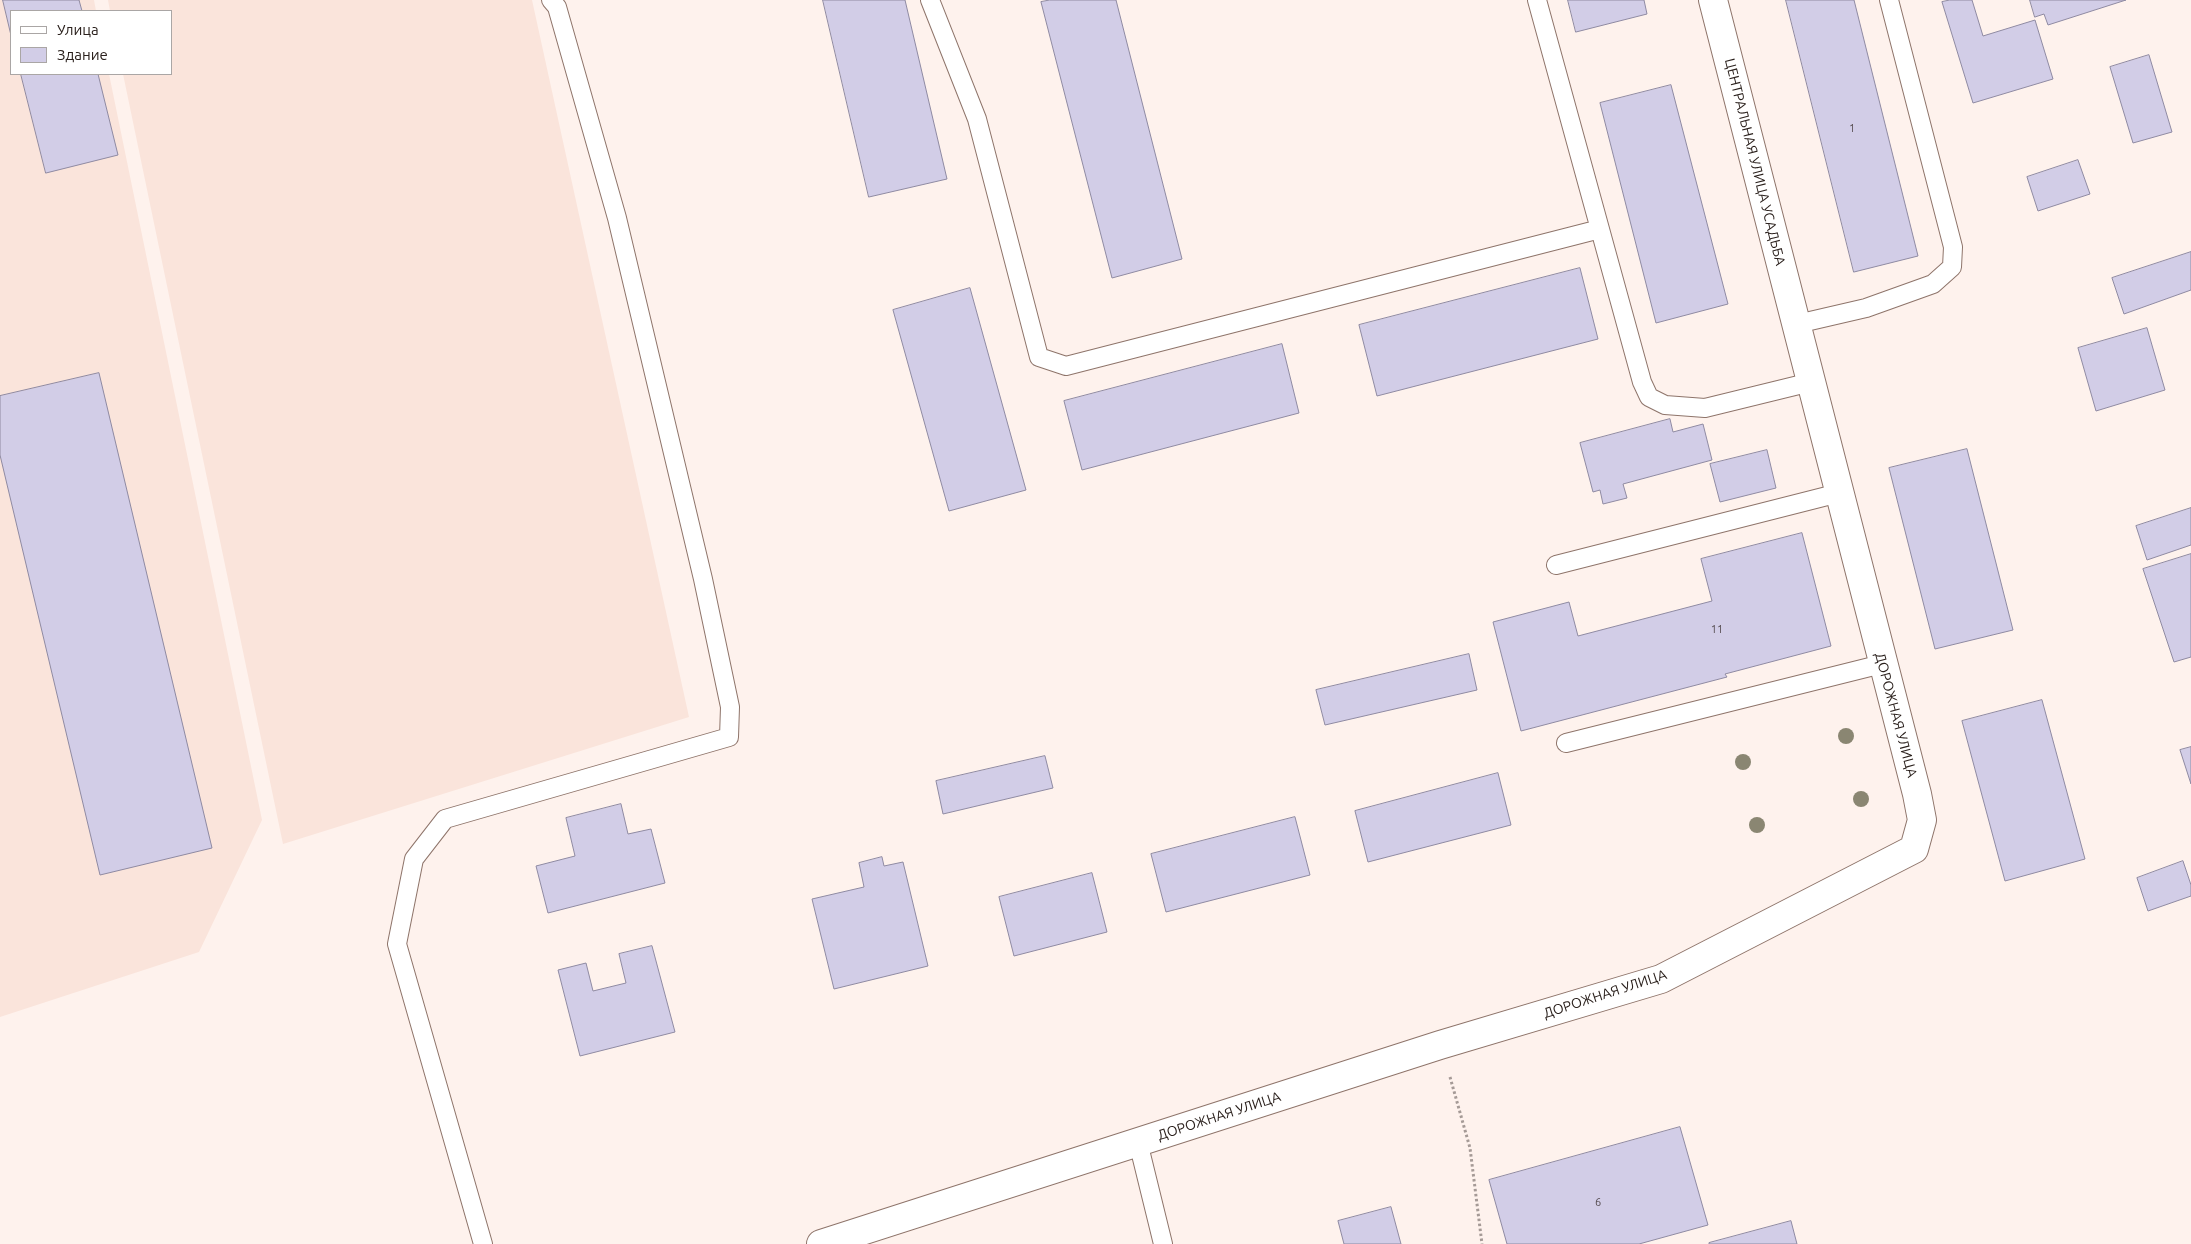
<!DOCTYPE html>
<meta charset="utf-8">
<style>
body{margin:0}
#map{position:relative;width:2191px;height:1244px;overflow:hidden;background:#fef2ed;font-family:Ubuntu,sans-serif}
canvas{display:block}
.legend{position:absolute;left:10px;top:10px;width:162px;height:65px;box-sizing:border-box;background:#fff;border:1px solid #aaa6a5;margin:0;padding:6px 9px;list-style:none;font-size:15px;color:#2b211d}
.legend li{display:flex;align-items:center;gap:10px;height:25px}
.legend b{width:25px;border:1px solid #aaa6a5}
</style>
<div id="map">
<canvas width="2191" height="1244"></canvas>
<ul class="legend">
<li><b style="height:6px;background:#fff"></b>Улица</li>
<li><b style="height:14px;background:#d2cde7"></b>Здание</li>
</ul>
</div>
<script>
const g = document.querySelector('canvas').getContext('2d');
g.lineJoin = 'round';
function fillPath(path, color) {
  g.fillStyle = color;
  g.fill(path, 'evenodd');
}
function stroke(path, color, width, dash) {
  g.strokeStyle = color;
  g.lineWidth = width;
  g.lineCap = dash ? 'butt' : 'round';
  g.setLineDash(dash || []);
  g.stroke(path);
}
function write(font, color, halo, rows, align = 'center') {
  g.font = font + ' Ubuntu,sans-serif';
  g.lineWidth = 4;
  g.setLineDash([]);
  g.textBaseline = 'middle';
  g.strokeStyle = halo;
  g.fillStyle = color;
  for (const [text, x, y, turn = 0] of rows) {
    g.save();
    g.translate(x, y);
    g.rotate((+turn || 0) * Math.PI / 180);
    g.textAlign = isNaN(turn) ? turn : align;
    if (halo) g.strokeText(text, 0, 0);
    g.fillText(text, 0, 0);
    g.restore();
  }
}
const built = new Path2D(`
 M 0,0 L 94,0 L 96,11 L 11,11 L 11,74 L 109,74 L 262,820 L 199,952 L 0,1017 Z
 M 108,0 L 532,0 L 689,717 L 283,844 L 123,74 L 171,74 L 171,11 L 110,11 Z`);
const building = new Path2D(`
 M 3,0 L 79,0 L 82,11 L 11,11 L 11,35 Z
 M 823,0 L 905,0 L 947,179 L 869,197 Z
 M 1050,0 L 1116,0 L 1182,259 L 1112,278 L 1041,2 Z
 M 1568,0 L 1644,0 L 1647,14 L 1576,32 Z
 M 1786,0 L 1854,0 L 1918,256 L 1854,272 Z
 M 1950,0 L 1972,0 L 1983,36 L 2035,20 L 2053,79 L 1973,103 L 1942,2 Z
 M 2030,0 L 2126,0 L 2048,25 L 2044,14 L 2035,17 Z
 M 2149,55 L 2172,132 L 2133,143 L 2110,67 Z
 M 21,74 L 98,74 L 118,155 L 46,173 Z
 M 1671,85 L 1728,304 L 1656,323 L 1600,103 Z
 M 2078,160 L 2090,194 L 2038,211 L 2027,177 Z
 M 2191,252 L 2191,290 L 2124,314 L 2112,278 Z
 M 1580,268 L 1598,339 L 1377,396 L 1359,325 Z
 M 970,288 L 1026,490 L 949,511 L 893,310 Z
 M 2147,328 L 2165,390 L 2096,411 L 2078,348 Z
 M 1282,344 L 1299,413 L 1082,470 L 1064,401 Z
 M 99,373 L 212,848 L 100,875 L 0,455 L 0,396 Z
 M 1670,419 L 1673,432 L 1703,424 L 1712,460 L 1623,484 L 1627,498 L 1603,504 L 1600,490 L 1593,492 L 1580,443 Z
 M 1967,449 L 2013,630 L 1935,649 L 1889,468 Z
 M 1767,450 L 1776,488 L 1720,502 L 1710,464 Z
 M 2191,508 L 2191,545 L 2147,560 L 2136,526 Z
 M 1802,533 L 1831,646 L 1725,674 L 1727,677 L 1521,731 L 1493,622 L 1569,602 L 1578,636 L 1712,601 L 1701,559 Z
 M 2191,554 L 2191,657 L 2174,662 L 2143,569 Z
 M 1469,654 L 1477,690 L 1325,725 L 1316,690 Z
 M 2042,700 L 2085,859 L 2005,881 L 1962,721 Z
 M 2191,747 L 2191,784 L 2180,750 Z
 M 1045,756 L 1053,788 L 943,814 L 936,781 Z
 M 1498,773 L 1511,825 L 1368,862 L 1355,811 Z
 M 621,804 L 628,834 L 651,829 L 665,883 L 548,913 L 536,866 L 575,856 L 566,818 Z
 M 1295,817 L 1310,875 L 1166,912 L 1151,854 Z
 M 882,857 L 884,866 L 903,862 L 928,966 L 834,989 L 812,899 L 864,887 L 859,863 Z
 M 2183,861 L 2191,885 L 2191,896 L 2148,911 L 2137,878 Z
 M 1092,873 L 1107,932 L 1014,956 L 999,897 Z
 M 652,946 L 675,1032 L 580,1056 L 558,970 L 586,963 L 593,991 L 626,983 L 619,954 Z
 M 1680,1127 L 1708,1225 L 1639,1244 L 1507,1244 L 1489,1180 Z
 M 1391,1207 L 1401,1244 L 1344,1244 L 1338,1221 Z
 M 1791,1221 L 1797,1244 L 1709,1244 L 1709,1243 Z`);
const path = new Path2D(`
 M 1450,1077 L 1470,1148 L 1482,1244`);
const service = new Path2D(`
 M 930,0 L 977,119 L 1039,357 L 1066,366 L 1600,229
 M 1537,0 L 1642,382 L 1649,397 L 1665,405 L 1705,408 L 1811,382
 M 1797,324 L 1866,308 L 1933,284 L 1952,267 L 1953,247 L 1889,0
 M 1556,565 L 1839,493
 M 1566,743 L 1882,664
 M 1138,1142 L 1163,1244
 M 483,1244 L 397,944 L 414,859 L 445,819 L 729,737 L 730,707 L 703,579 L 617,218 L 557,7 L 551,0`);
const minor = new Path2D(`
 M 821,1244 L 1440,1045 L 1661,979 L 1914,849 L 1922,820 L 1917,794 L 1713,0`);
const trees = [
 [1846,736],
 [1743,762],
 [1861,799],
 [1757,825]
];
const numberNames = [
 ["1",1852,128],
 ["11",1717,629],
 ["6",1598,1202]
];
const streetNames = [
 ["ЦЕНТРАЛЬНАЯ УЛИЦА УСАДЬБА",1755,162,76],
 ["ДОРОЖНАЯ УЛИЦА",1896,715,75],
 ["ДОРОЖНАЯ УЛИЦА",1605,994,-18],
 ["ДОРОЖНАЯ УЛИЦА",1219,1116,-18]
];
fillPath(built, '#fae4db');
fillPath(building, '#d2cde7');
stroke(building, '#8f8aa2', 1);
stroke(service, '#8e746a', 20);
stroke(minor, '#8e746a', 30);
stroke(path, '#a59a96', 3, [2.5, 2.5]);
stroke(service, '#fff', 18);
stroke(minor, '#fff', 28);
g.fillStyle = '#8a8672';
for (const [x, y] of trees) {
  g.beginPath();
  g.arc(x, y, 8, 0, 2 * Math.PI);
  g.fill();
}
write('11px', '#554c50', null, numberNames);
write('14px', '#2b211d', '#fff', streetNames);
</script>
